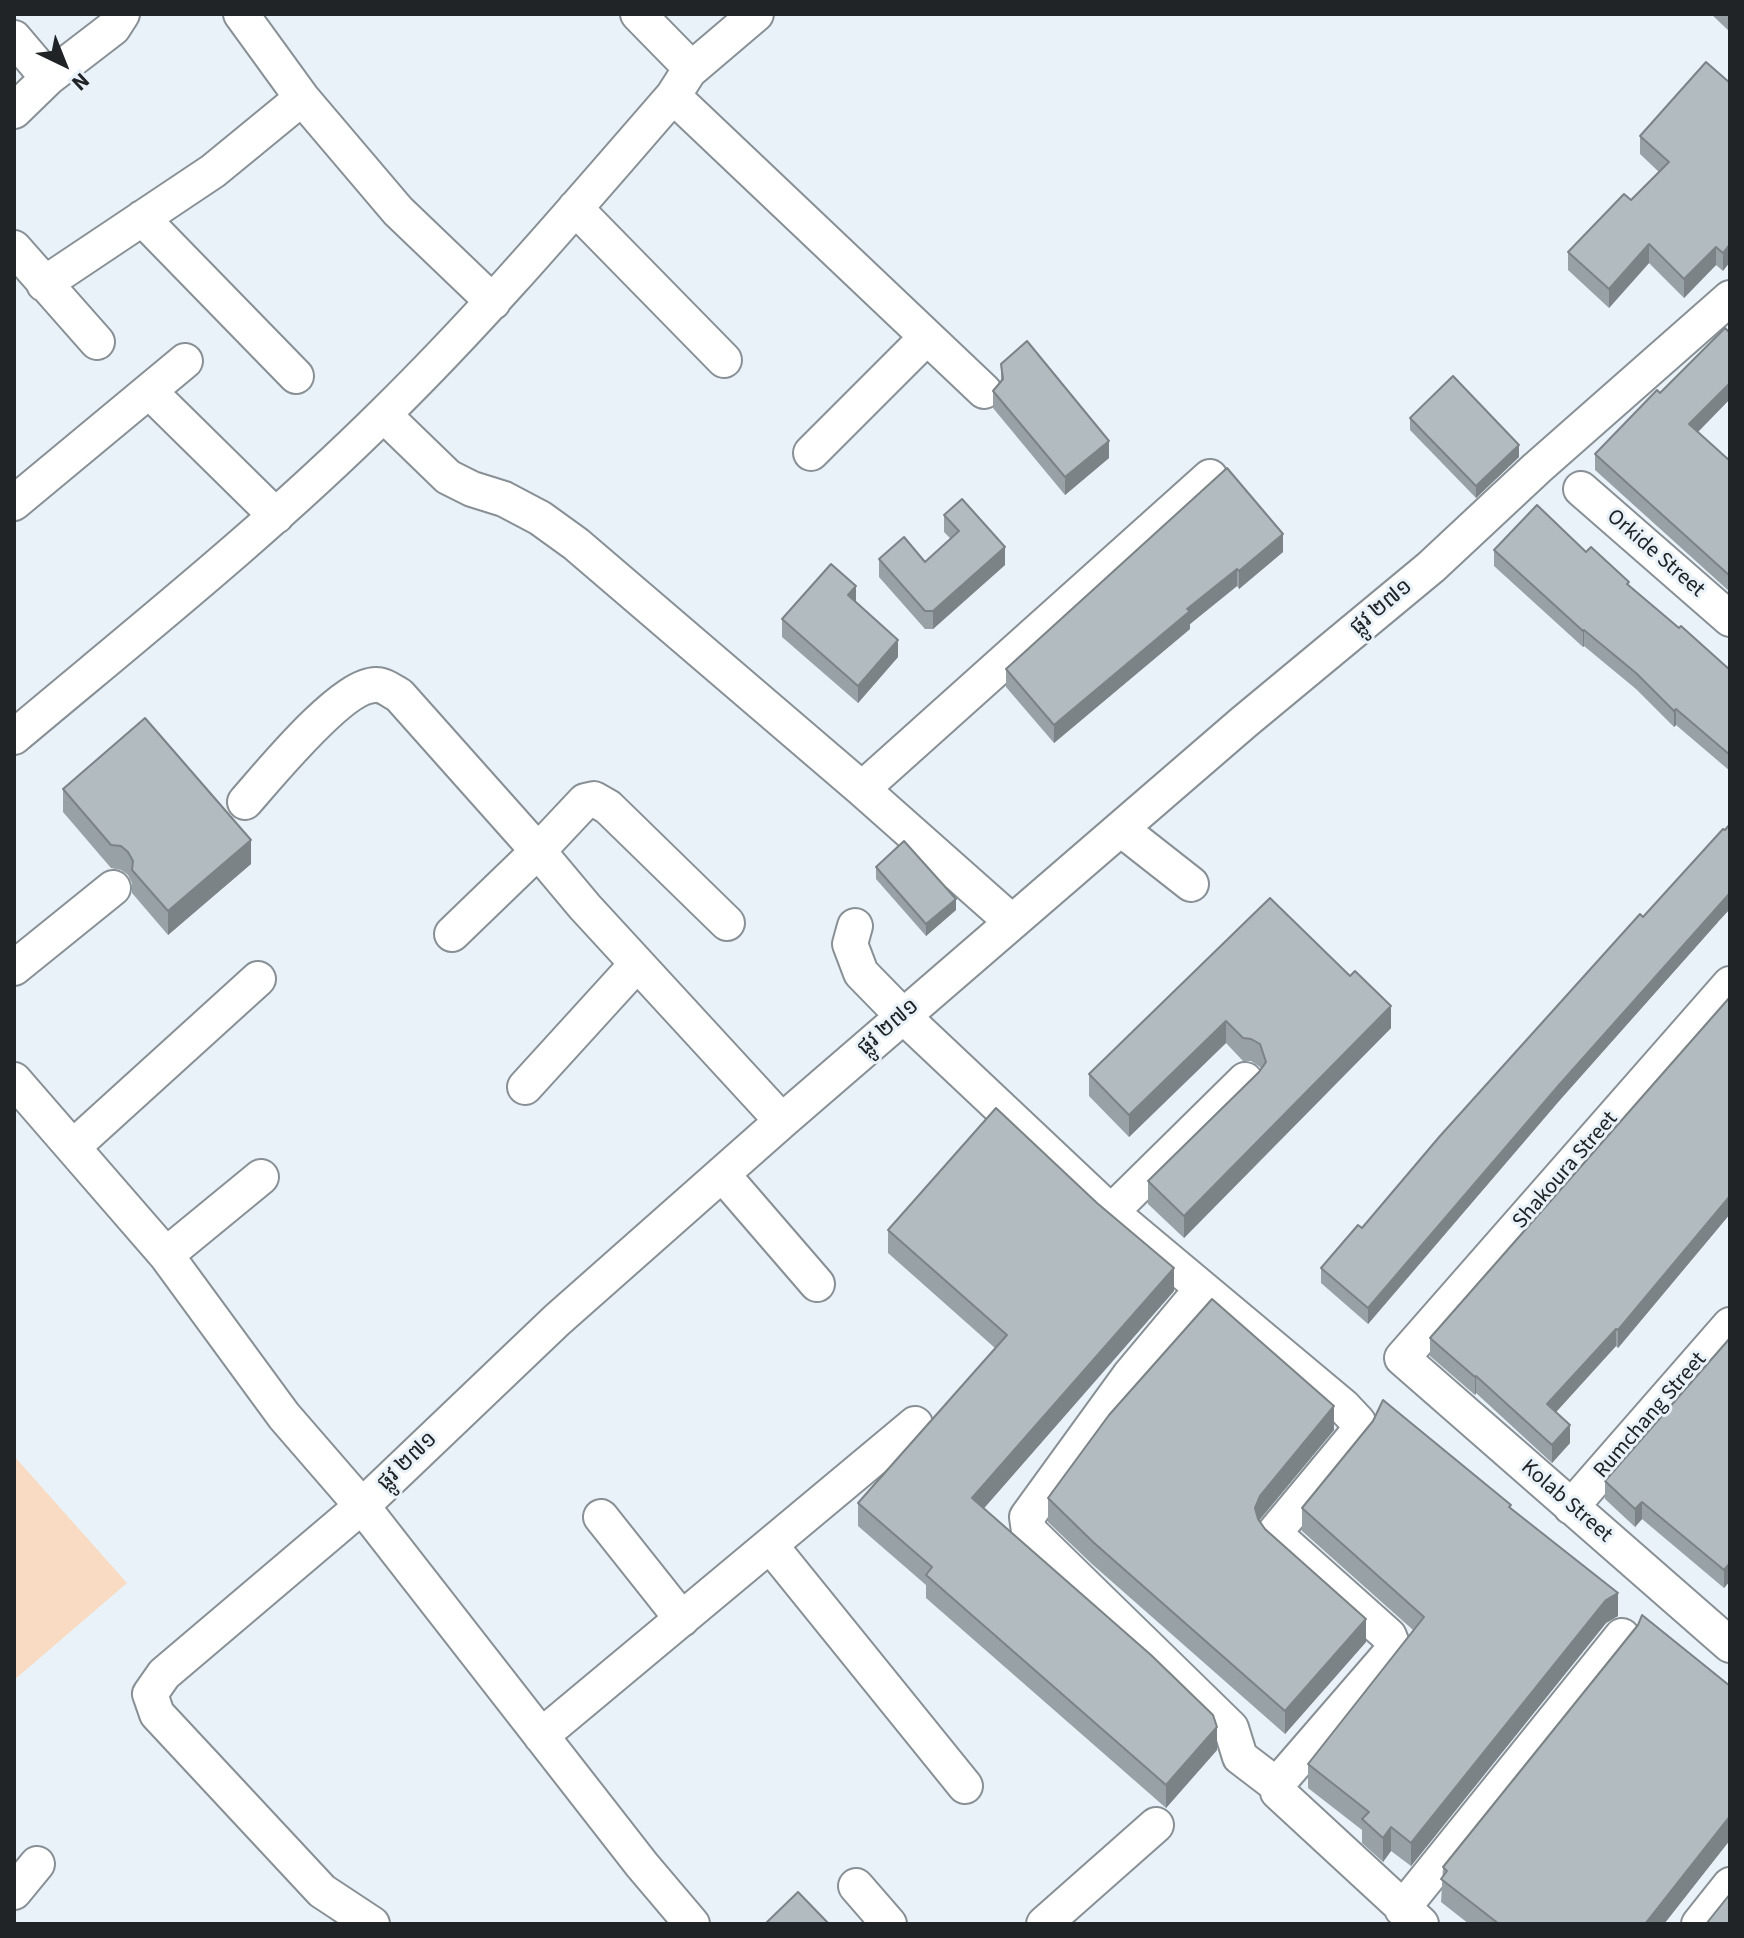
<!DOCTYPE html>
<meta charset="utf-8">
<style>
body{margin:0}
#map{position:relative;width:1744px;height:1938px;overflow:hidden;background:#e8f2f8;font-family:"Source Sans 3",sans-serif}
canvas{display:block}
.frame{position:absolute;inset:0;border:16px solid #212426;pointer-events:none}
.north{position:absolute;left:24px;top:24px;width:80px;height:80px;-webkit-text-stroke:6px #e8f2f8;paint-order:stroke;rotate:137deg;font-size:22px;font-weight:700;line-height:32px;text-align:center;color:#212426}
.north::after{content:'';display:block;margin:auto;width:28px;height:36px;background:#212426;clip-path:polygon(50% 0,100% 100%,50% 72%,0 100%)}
</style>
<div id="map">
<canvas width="1744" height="1938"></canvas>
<div class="frame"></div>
<div class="north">N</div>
</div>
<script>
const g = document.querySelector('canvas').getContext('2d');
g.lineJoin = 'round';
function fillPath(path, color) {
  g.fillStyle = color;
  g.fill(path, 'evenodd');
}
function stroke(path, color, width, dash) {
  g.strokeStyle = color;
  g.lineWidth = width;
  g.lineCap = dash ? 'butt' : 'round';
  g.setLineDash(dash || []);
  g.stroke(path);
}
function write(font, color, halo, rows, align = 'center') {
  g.font = font + ' "Source Sans 3","Noto Sans Khmer",sans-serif';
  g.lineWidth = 6;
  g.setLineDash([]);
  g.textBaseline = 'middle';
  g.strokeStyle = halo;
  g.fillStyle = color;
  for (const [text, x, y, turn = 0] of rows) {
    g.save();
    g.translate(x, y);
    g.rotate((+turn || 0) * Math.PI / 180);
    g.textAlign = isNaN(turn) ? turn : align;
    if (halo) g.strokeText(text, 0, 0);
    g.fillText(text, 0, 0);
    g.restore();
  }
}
const green = new Path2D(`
 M 14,1456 L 127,1583 L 14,1680 Z`);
const minor = new Path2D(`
 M 241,14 L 302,98 L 398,211 L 493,302
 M 14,38 L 48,78
 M 689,71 L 756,14
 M 673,96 L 984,391
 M 14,111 L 48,78 L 113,28 L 122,14
 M 575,208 L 724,360
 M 142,218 L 296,376
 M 14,248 L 97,342
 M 44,284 L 213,171 L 302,98
 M 150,392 L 276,516
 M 384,415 L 448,477 L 472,489 L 504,499 L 540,518 L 576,544 L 862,789 L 1012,922
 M 811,453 L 927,337
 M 1581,489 L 1730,619
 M 14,503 L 185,361
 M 14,737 C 139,632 267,530 384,414 C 486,314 579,204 673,96 L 689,71 L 684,61 L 638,14
 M 862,789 L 1210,477
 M 245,802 C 268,776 343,683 377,685 C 384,685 393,692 399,695 L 538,851 L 585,801 L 594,799 L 608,807 L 727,923
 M 1121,829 L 1191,884
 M 855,926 L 850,944 L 861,973 L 903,1016 L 1111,1212 L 1343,1406 L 1358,1422 L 1358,1432 L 1275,1532 L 1278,1537 L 1389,1636 L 1394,1649 L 1279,1782 L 1278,1792 L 1421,1924
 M 452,934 L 538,851 L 585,907 L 782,1121
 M 14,968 L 113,888
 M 1730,984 L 1402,1358 L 1730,1645
 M 14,1080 L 166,1255 L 284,1416 L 362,1506 L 642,1865 L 692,1924
 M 525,1087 L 637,964
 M 73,1147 L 258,979
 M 722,1174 L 817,1284
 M 1111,1212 L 1245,1080
 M 166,1255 L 261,1177
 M 1202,1289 L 1130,1375 L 1027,1517 L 1029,1531 L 1231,1728 L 1240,1757 L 1278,1786
 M 1571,1507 L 1730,1325
 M 601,1517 L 682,1619
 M 770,1545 L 965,1786
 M 541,1736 L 915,1424
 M 856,1886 L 889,1924
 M 14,1892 L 37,1864
 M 1402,1909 L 1622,1636
 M 372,1924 L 322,1891 L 157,1714 L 150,1694 L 164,1674 L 362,1506 L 557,1320 L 782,1121 L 1244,722 L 1431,567 L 1537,468 L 1730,298
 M 1044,1924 L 1156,1825
 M 1699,1924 L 1730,1885`);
const wall = new Path2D(`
 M 1711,14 L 1730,14 L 1730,32 Z
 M 1730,83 L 1723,271 L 1716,265 L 1684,298 L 1649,263 L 1609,308 L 1568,270 L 1568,252 L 1631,200 L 1659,172 L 1640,154 L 1640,136 Z
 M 1730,333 L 1730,402 L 1729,400 L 1698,432 L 1730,461 L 1730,592 L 1595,470 L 1595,454 L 1660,393 Z
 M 1001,364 L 1109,458 L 1065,495 L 993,408 L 993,391 L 1001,381 Z
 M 1410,418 L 1519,457 L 1476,498 L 1410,430 Z
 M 1227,468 L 1283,552 L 1239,589 L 1237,586 L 1190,624 L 1190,629 L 1054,743 L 1006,687 L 1006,669 Z
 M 944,515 L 1005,565 L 933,629 L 925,629 L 879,577 L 879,559 L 925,562 L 951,539 L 944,532 Z
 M 1494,550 L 1586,552 L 1629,586 L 1730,670 L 1730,771 L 1676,725 L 1674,727 L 1636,689 L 1584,646 L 1583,647 L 1494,566 Z
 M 856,602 L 898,657 L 858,703 L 782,637 L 782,619 Z
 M 63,789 L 251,864 L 168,935 L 132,893 L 132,883 L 128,875 L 121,870 L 111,868 L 63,812 Z
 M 876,867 L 956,910 L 926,936 L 876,879 Z
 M 1270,898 L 1391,1028 L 1184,1238 L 1148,1204 L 1148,1181 L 1261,1069 L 1260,1067 L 1251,1061 L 1243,1061 L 1226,1043 L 1129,1137 L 1089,1096 L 1089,1074 Z
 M 1643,917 L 1718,922 L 1559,1101 L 1368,1324 L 1321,1283 L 1321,1268 L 1362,1228 Z
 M 1730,997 L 1730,1214 L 1618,1348 L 1616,1346 L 1556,1412 L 1570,1443 L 1552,1463 L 1476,1393 L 1475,1395 L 1430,1356 L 1430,1338 Z
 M 888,1230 L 1174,1291 L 984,1508 L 1217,1750 L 1166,1808 L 926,1598 L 926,1585 L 858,1526 L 858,1503 L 995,1348 L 888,1253 Z
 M 1730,1338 L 1730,1581 L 1724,1588 L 1642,1519 L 1635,1527 L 1605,1499 L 1605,1481 Z
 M 1334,1430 L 1259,1521 L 1265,1529 L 1366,1642 L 1285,1734 L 1093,1565 L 1048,1522 L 1048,1498 Z
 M 1302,1508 L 1511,1508 L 1618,1616 L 1606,1623 L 1411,1866 L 1391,1851 L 1383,1862 L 1362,1843 L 1362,1830 L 1308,1788 L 1308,1764 L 1413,1630 L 1302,1531 Z
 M 1730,1686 L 1730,1840 L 1664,1924 L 1469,1924 L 1441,1902 L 1443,1867 Z`);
const shadedWall = new Path2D(`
 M 1649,244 L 1649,263 L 1609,308 L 1609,289 Z
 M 1730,244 L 1730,262 L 1723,271 L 1723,253 Z
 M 1716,247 L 1716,265 L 1684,298 L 1684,279 Z
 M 1729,384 L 1729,400 L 1689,441 L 1689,424 Z
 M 1109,441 L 1109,458 L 1065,495 L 1065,477 Z
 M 1519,445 L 1519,457 L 1476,498 L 1476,486 Z
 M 1283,534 L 1283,552 L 1239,589 L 1239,571 Z
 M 1005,547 L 1005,565 L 933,629 L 933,611 Z
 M 1237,569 L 1237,586 L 1190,624 L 1190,629 L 1054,743 L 1054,725 L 1187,609 Z
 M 856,586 L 856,604 L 848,595 Z
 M 1584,630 L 1584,646 L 1583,647 L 1583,631 Z
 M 898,640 L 898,657 L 858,703 L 858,686 Z
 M 1676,709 L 1676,725 L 1674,727 L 1674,711 Z
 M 251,840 L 251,864 L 168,935 L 168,911 Z
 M 1730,893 L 1730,909 L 1718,922 L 1559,1101 L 1368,1324 L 1368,1308 L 1559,1085 Z
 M 956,899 L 956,910 L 926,936 L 926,924 Z
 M 1391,1006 L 1391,1028 L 1184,1238 L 1184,1216 Z
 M 1226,1021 L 1226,1043 L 1129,1137 L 1129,1115 Z
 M 1730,1196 L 1730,1214 L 1618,1348 L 1618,1330 Z
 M 1174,1268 L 1174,1291 L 972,1522 L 972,1498 Z
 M 1616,1329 L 1616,1346 L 1547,1422 L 1547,1404 Z
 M 1476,1376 L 1476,1393 L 1475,1395 L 1475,1377 Z
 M 1334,1406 L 1334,1430 L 1260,1519 L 1255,1531 L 1255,1508 L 1260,1496 Z
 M 1570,1425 L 1570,1443 L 1552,1463 L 1552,1445 Z
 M 1642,1502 L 1642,1519 L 1635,1527 L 1635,1509 Z
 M 1730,1563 L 1730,1581 L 1724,1588 L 1724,1570 Z
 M 1618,1593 L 1618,1616 L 1606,1623 L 1411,1866 L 1411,1843 L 1606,1600 Z
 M 1366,1619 L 1366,1642 L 1285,1734 L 1285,1711 Z
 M 1217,1727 L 1217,1750 L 1166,1808 L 1166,1785 Z
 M 1730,1816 L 1730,1840 L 1664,1924 L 1645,1924 Z
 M 1391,1827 L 1391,1851 L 1383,1862 L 1383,1838 Z`);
const building = new Path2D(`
 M 1706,62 L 1730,83 L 1730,244 L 1723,253 L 1716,247 L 1684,279 L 1649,244 L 1609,289 L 1568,252 L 1624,194 L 1631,200 L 1669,162 L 1640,136 Z
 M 1725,328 L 1730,333 L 1730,385 L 1729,384 L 1689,424 L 1730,461 L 1730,576 L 1595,454 L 1657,390 L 1660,393 Z
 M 1027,341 L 1109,441 L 1065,477 L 993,391 L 1003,379 L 1001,364 Z
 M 1453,376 L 1519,445 L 1476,486 L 1410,418 Z
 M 1227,468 L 1283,534 L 1239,571 L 1237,569 L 1187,609 L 1190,611 L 1054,725 L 1006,669 Z
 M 962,499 L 1005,547 L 933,611 L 925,611 L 879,559 L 904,537 L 925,562 L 959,531 L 944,515 Z
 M 1537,505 L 1586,552 L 1591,547 L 1629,582 L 1627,584 L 1679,628 L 1681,626 L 1730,670 L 1730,755 L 1676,709 L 1674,711 L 1636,673 L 1584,630 L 1583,631 L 1494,550 Z
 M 831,564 L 856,586 L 848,595 L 898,640 L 858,686 L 782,619 Z
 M 145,718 L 251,840 L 168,911 L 132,870 L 133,861 L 128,852 L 121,846 L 111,845 L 63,789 Z
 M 1730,824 L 1730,893 L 1559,1085 L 1368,1308 L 1321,1268 L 1358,1225 L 1362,1228 L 1440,1136 L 1640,914 L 1643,917 L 1723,829 L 1725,830 Z
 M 904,841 L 956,899 L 926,924 L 876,867 Z
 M 1270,898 L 1350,976 L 1355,971 L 1391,1006 L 1184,1216 L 1148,1181 L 1259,1072 L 1266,1062 L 1260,1044 L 1251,1039 L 1243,1038 L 1226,1021 L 1129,1115 L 1089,1074 Z
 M 1730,997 L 1730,1196 L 1618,1330 L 1616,1329 L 1547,1404 L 1570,1425 L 1552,1445 L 1476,1376 L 1475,1377 L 1430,1338 Z
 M 996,1108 L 1097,1203 L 1174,1268 L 972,1498 L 1151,1655 L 1213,1715 L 1217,1727 L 1166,1785 L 926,1575 L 932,1567 L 858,1503 L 1007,1335 L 888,1230 Z
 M 1212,1299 L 1334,1406 L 1260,1496 L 1255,1508 L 1258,1519 L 1265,1529 L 1366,1619 L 1285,1711 L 1093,1542 L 1048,1498 L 1109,1415 Z
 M 1730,1338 L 1730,1563 L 1724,1570 L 1642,1502 L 1635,1509 L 1605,1481 Z
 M 1383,1400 L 1511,1505 L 1509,1507 L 1618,1593 L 1606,1600 L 1411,1843 L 1391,1827 L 1383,1838 L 1362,1819 L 1369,1812 L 1308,1764 L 1424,1617 L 1302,1508 L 1373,1421 Z
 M 1642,1615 L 1730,1686 L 1730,1816 L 1645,1924 L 1499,1924 L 1441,1879 L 1447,1871 L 1443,1867 L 1638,1625 Z
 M 798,1892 L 829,1924 L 765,1924 Z
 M 1730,1894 L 1730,1924 L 1706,1924 Z`);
const streetNames = [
 ["Orkide Street",1655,554,41],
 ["ផ្លូវ ២៧១",1382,608,-40],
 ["ផ្លូវ ២៧១",889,1028,-41],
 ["Shakoura Street",1566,1171,-49],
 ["Rumchang Street",1651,1416,-49],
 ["ផ្លូវ ២៧១",408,1462,-44],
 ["Kolab Street",1566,1502,41]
];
fillPath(green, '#f8dbc2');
stroke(minor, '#889096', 38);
stroke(minor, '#fff', 34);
fillPath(wall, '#98a1a5');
fillPath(shadedWall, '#7c8386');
fillPath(building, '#b1bbc0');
stroke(building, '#7c8386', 2);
write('22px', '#212426', '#e8f2f8', streetNames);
</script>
